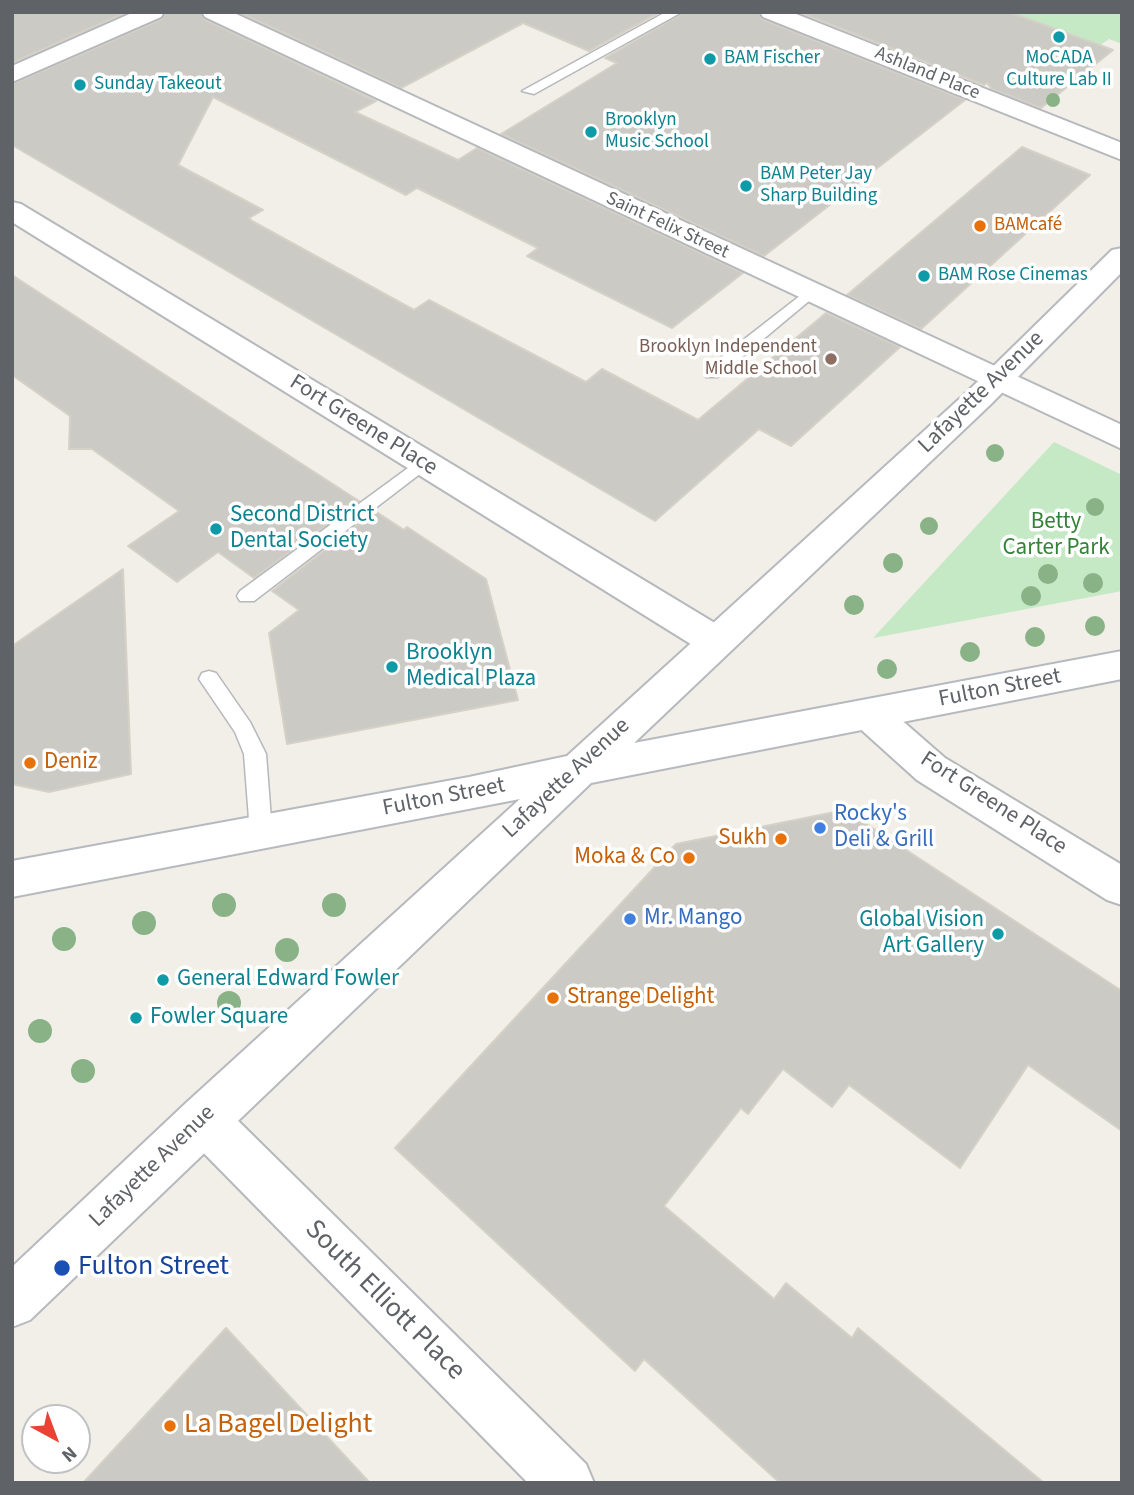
<!DOCTYPE html>
<meta charset="utf-8">
<style>
body{margin:0}
#map{position:relative;width:1134px;height:1495px;overflow:hidden;background:#f1efe8;font-family:"Source Sans 3",sans-serif}
canvas{display:block}
.frame{position:absolute;inset:0;border:14px solid #5f6368;pointer-events:none}
.north{position:absolute;left:21px;top:1404px;width:70px;height:70px;box-sizing:border-box;background:#fff;border:2px solid #bfc1c3;border-radius:50%;rotate:139deg;font-size:19px;font-weight:700;line-height:28px;text-align:center;color:#5f6368}
.north::after{content:'';display:block;margin:auto;width:24px;height:32px;background:#ea4335;clip-path:polygon(50% 0,100% 100%,50% 72%,0 100%)}
</style>
<div id="map">
<canvas width="1134" height="1495"></canvas>
<div class="frame"></div>
<div class="north">N</div>
</div>
<script>
const g = document.querySelector('canvas').getContext('2d');
g.lineJoin = 'round';
function fillPath(path, color) {
  g.fillStyle = color;
  g.fill(path, 'evenodd');
}
function stroke(path, color, width, dash) {
  g.strokeStyle = color;
  g.lineWidth = width;
  g.lineCap = dash ? 'butt' : 'round';
  g.setLineDash(dash || []);
  g.stroke(path);
}
function write(font, color, halo, rows, align = 'center') {
  g.font = font + ' "Source Sans 3",sans-serif';
  g.lineWidth = 7;
  g.setLineDash([]);
  g.textBaseline = 'middle';
  g.strokeStyle = halo;
  g.fillStyle = color;
  for (const [text, x, y, turn = 0] of rows) {
    g.save();
    g.translate(x, y);
    g.rotate((+turn || 0) * Math.PI / 180);
    g.textAlign = isNaN(turn) ? turn : align;
    if (halo) g.strokeText(text, 0, 0);
    g.fillText(text, 0, 0);
    g.restore();
  }
}
const green = new Path2D(`
 M 1009,12 L 1122,12 L 1122,44 L 1109,39 L 1099,46 Z
 M 1054,442 L 1122,475 L 1122,591 L 873,638 Z`);
const building = new Path2D(`
 M 12,12 L 127,12 L 12,63 Z
 M 166,12 L 200,12 L 204,19 L 376,101 L 355,112 L 458,160 L 477,148 L 743,273 L 672,328 L 527,256 L 538,248 L 464,211 L 417,188 L 406,195 L 213,97 L 178,165 L 263,210 L 249,218 L 252,221 L 414,310 L 429,300 L 586,382 L 602,369 L 698,420 L 826,313 L 900,347 L 791,446 L 759,429 L 655,521 L 12,145 L 12,84 L 162,19 Z
 M 239,12 L 660,12 L 589,51 L 523,23 L 401,88 Z
 M 685,12 L 758,12 L 762,19 L 965,100 L 764,256 L 501,134 L 617,63 L 605,58 Z
 M 799,12 L 1009,12 L 1113,50 L 1041,108 L 992,89 L 987,83 L 984,85 Z
 M 1022,147 L 1090,175 L 921,329 L 847,295 Z
 M 12,275 L 274,446 L 359,501 L 254,578 L 218,552 L 177,582 L 128,546 L 179,511 L 92,449 L 69,449 L 70,416 L 12,375 Z
 M 375,511 L 404,530 L 407,527 L 486,579 L 518,700 L 287,744 L 269,633 L 299,610 L 272,591 Z
 M 123,569 L 131,774 L 49,792 L 12,784 L 12,646 Z
 M 845,810 L 1122,991 L 1122,1131 L 1028,1065 L 960,1168 L 849,1085 L 832,1107 L 783,1069 L 748,1114 L 741,1108 L 664,1206 L 774,1299 L 786,1283 L 852,1338 L 858,1328 L 1044,1483 L 780,1483 L 644,1359 L 635,1371 L 395,1148 L 676,844 Z
 M 226,1328 L 370,1483 L 83,1483 Z`);
const lane = new Path2D(`
 M 666,12 L 682,12 L 534,94 L 522,91 Z
 M 810,288 L 815,290 L 815,296 L 718,377 L 706,377 L 706,369 Z
 M 423,457 L 429,459 L 432,463 L 429,467 L 254,601 L 240,601 L 237,596 L 240,591 Z
 M 209,671 L 216,673 L 250,722 L 266,754 L 272,832 L 269,839 L 261,841 L 253,839 L 250,832 L 244,754 L 235,732 L 199,679 L 202,673 Z`);
const street = new Path2D(`
 M 134,12 L 164,12 L 161,17 L 12,82 L 12,66 Z
 M 202,12 L 232,12 L 1122,425 L 1122,449 L 205,17 Z
 M 760,12 L 791,12 L 1122,143 L 1122,160 L 763,17 Z
 M 12,202 L 21,204 L 728,631 L 733,641 L 728,651 L 715,655 L 702,651 L 12,222 Z
 M 869,699 L 882,703 L 945,758 L 1122,865 L 1122,905 L 1107,900 L 917,780 L 856,725 L 850,714 L 856,703 Z
 M 203,1096 L 220,1103 L 586,1464 L 594,1483 L 528,1483 L 186,1135 L 180,1119 L 186,1103 Z`);
const secondary = new Path2D(`
 M 1122,248 L 1122,272 L 990,405 L 634,743 L 1122,651 L 1122,679 L 591,783 L 30,1320 L 12,1327 L 12,1267 L 186,1103 L 520,799 L 12,897 L 12,861 L 469,777 L 567,756 L 968,391 L 1112,250 Z`);
const trees = [
 [1053,100,7],
 [995,453,9],
 [1095,507,9],
 [929,526,9],
 [893,563,10],
 [1048,574,10],
 [1093,583,10],
 [1031,596,10],
 [854,605,10],
 [1095,626,10],
 [1035,637,10],
 [970,652,10],
 [887,669,10],
 [224,905,12],
 [334,905,12],
 [144,923,12],
 [64,939,12],
 [287,950,12],
 [229,1003,12],
 [40,1031,12],
 [83,1071,12]
];
const markers = [
 [1059,37,7,"#0f9aa8"],
 [710,59,7,"#0f9aa8"],
 [80,85,7,"#0f9aa8"],
 [591,132,7,"#0f9aa8"],
 [746,186,7,"#0f9aa8"],
 [980,226,7,"#e8710a"],
 [924,276,7,"#0f9aa8"],
 [831,359,7,"#8d6e63"],
 [216,529,7,"#0f9aa8"],
 [392,667,7,"#0f9aa8"],
 [30,763,7,"#e8710a"],
 [820,828,7,"#3f7fe0"],
 [781,839,7,"#e8710a"],
 [689,858,7,"#e8710a"],
 [630,919,7,"#3f7fe0"],
 [998,934,7,"#0f9aa8"],
 [163,980,7,"#0f9aa8"],
 [553,998,7,"#e8710a"],
 [136,1018,7,"#0f9aa8"],
 [62,1268,9,"#1a4fb4"],
 [170,1426,7,"#e8710a"]
];
const farCulturenames = [
 ["BAM Fischer",724,59],
 ["MoCADA",1059,59,"center"],
 ["Culture Lab II",1059,81,"center"],
 ["Sunday Takeout",94,85],
 ["Brooklyn",605,121],
 ["Music School",605,143],
 ["BAM Peter Jay",760,175],
 ["Sharp Building",760,197],
 ["BAM Rose Cinemas",938,276]
];
const farStreetnames = [
 ["Ashland Place",927,74,22],
 ["Saint Felix Street",667,226,25]
];
const farFoodnames = [
 ["BAMcafé",994,226]
];
const farEducationnames = [
 ["Brooklyn Independent",817,348],
 ["Middle School",817,370]
];
const streetNames = [
 ["Lafayette Avenue",982,393,-44],
 ["Fort Greene Place",363,426,32],
 ["Fulton Street",1000,689,-11],
 ["Lafayette Avenue",567,779,-43],
 ["Fulton Street",444,798,-11],
 ["Fort Greene Place",993,804,33],
 ["Lafayette Avenue",153,1167,-44]
];
const cultureNames = [
 ["Second District",230,516],
 ["Dental Society",230,542],
 ["Brooklyn",406,654],
 ["Medical Plaza",406,680],
 ["Global Vision",984,921,"right"],
 ["Art Gallery",984,947,"right"],
 ["General Edward Fowler",177,980],
 ["Fowler Square",150,1018]
];
const parkNames = [
 ["Betty",1056,523],
 ["Carter Park",1056,549]
];
const foodNames = [
 ["Deniz",44,763],
 ["Sukh",767,839,"right"],
 ["Moka & Co",675,858,"right"],
 ["Strange Delight",567,998]
];
const shopNames = [
 ["Rocky's",834,815],
 ["Deli & Grill",834,841],
 ["Mr. Mango",644,919]
];
const nearTransitnames = [
 ["Fulton Street",78,1268]
];
const nearStreetnames = [
 ["South Elliott Place",384,1301,45]
];
const nearFoodnames = [
 ["La Bagel Delight",184,1426]
];
fillPath(green, '#c5e8c5');
fillPath(building, '#cccac5');
stroke(building, '#d6d1c6', 2);
stroke(lane, '#b5b8bc', 3);
stroke(street, '#b5b8bc', 4);
stroke(secondary, '#b6babf', 4);
fillPath(lane, '#fff');
fillPath(street, '#fff');
fillPath(secondary, '#fff');
g.fillStyle = '#89b387';
for (const [x, y, r] of trees) {
  g.beginPath();
  g.arc(x, y, r, 0, 2 * Math.PI);
  g.fill();
}
for (const [x, y, r, color] of markers) {
  const dot = new Path2D();
  dot.arc(x, y, r, 0, 2 * Math.PI);
  g.fillStyle = color;
  g.fill(dot);
  stroke(dot, '#fff', 2.5);
}
write('19px', '#0d838f', '#fff', farCulturenames, 'left');
write('19px', '#5f6368', '#fff', farStreetnames);
write('19px', '#c56008', '#fff', farFoodnames, 'left');
write('19px', '#785e54', '#fff', farEducationnames, 'right');
write('23px', '#5f6368', '#fff', streetNames);
write('23px', '#0d838f', '#fff', cultureNames, 'left');
write('23px', '#348238', '#fff', parkNames);
write('23px', '#c56008', '#fff', foodNames, 'left');
write('23px', '#366cbe', '#fff', shopNames, 'left');
write('28px', '#164399', '#fff', nearTransitnames, 'left');
write('28px', '#5f6368', '#fff', nearStreetnames);
write('28px', '#c56008', '#fff', nearFoodnames, 'left');
</script>
